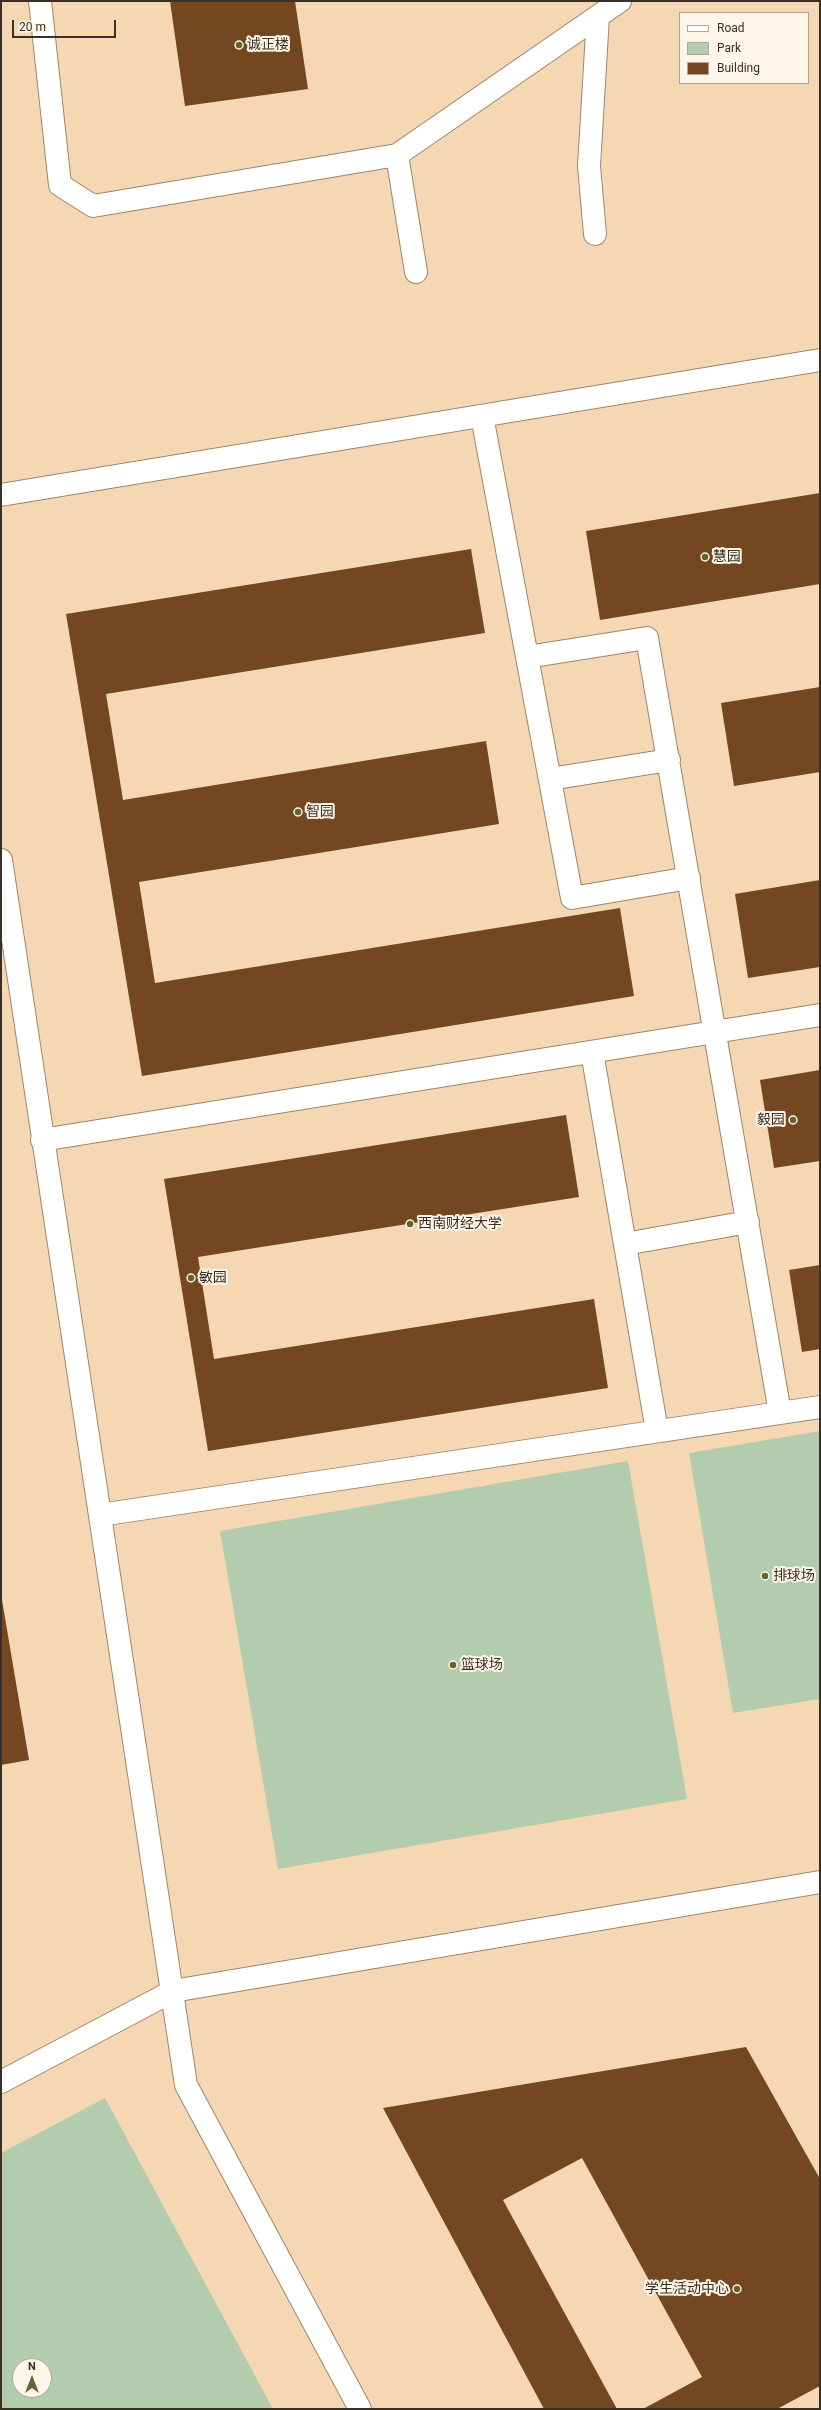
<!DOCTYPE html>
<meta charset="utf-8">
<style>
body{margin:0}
#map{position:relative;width:821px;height:2410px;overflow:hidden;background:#fee5c7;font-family:Roboto,sans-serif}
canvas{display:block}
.frame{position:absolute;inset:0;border:2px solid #392f24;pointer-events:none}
.legend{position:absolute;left:679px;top:12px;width:130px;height:72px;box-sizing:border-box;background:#fff5e9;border:1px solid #b0a69a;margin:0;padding:5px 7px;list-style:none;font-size:12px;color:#392f24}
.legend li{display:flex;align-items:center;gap:8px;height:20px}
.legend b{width:20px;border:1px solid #b0a69a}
.north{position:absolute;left:12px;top:2358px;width:40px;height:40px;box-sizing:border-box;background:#fff5e9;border:1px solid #b0a69a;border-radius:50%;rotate:0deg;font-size:11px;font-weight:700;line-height:16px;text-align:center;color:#392f24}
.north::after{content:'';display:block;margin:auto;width:14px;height:18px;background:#64622f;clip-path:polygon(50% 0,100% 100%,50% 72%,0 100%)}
.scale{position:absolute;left:12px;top:20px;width:104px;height:18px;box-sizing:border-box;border:2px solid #392f24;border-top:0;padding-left:5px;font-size:12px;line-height:14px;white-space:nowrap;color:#392f24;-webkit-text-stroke:3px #fff5e9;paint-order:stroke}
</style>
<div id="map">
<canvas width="821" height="2410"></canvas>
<div class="frame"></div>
<ul class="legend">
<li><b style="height:5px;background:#fff"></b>Road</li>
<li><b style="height:11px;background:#b4ccae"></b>Park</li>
<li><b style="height:11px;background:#744721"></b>Building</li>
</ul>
<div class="north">N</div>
<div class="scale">20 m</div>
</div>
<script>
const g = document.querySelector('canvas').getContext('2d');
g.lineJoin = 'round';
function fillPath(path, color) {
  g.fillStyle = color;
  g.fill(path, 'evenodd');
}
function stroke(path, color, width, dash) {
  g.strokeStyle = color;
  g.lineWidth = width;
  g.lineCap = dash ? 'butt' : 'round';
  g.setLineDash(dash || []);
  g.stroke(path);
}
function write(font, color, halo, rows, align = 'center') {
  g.font = font + ' Roboto,"Noto Sans SC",sans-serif';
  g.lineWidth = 4;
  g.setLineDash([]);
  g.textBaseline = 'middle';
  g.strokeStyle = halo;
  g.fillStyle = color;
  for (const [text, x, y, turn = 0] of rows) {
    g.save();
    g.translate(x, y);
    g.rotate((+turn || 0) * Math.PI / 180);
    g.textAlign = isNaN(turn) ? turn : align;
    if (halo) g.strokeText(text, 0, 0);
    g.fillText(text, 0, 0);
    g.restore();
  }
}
const built = new Path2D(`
 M 1,1 L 820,1 L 820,2409 L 1,2409 ZM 680,13 L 808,13 L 808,83 L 680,83 ZM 20,2366 L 44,2366 L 44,2390 L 20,2390 Z`);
const green = new Path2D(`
 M 820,1431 L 820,1699 L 733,1713 L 689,1453 Z
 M 628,1461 L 687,1799 L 278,1869 L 220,1531 Z
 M 105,2098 L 273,2409 L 1,2409 L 1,2153 ZM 20,2366 L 44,2366 L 44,2390 L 20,2390 Z`);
const building = new Path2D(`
 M 170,1 L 295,1 L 308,89 L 185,106 Z
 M 820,493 L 820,584 L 600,620 L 586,531 Z
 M 471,549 L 485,633 L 106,694 L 123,800 L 486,741 L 499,824 L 139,882 L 155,983 L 620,908 L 634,996 L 142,1076 L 66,614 Z
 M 820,687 L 820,772 L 734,786 L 721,703 Z
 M 820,880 L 820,967 L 748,978 L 735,894 Z
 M 820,1070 L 820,1161 L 774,1168 L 760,1080 Z
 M 566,1115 L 579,1197 L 198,1257 L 214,1359 L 594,1299 L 608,1388 L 208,1451 L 164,1179 Z
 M 820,1265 L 820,1349 L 802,1352 L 789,1270 Z
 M 1,1594 L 29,1760 L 1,1765 Z
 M 746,2047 L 820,2179 L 820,2386 L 777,2409 L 643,2409 L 702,2377 L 582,2158 L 503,2200 L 617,2409 L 544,2409 L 383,2108 Z`);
const minor = new Path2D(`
 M 40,1 L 60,185 L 93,206 L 397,155 L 620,1
 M 397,155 L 416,272
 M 595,234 L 589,166 L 598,16
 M 482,416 L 572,898 L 689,878
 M 1,495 L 820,360
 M 527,657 L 647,638 L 780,1413
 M 550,779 L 669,760
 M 1,860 L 186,2085 L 360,2409
 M 592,1052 L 657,1431
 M 42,1140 L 820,1015
 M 625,1244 L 748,1222
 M 100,1515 L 820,1407
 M 1,2082 L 173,1991 L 820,1882`);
const markers = [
 [239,45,4,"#64622f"],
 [705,557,4,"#64622f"],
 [298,812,4,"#64622f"],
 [793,1120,4,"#64622f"],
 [410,1224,4,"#64622f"],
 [191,1278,4,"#64622f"],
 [765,1576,4,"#64622f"],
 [453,1665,4,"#64622f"],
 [737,2289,4,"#64622f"]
];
const poiNames = [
 ["诚正楼",247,45],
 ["慧园",713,557],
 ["智园",306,812],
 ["毅园",785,1120,"right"],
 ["西南财经大学",418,1224],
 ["敏园",199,1278],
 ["排球场",773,1576],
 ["篮球场",461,1665],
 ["学生活动中心",729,2289,"right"]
];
fillPath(built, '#f6d7b3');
fillPath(green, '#b4ccae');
fillPath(building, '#744721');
stroke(minor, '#9d866a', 24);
stroke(minor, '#fff', 22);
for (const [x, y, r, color] of markers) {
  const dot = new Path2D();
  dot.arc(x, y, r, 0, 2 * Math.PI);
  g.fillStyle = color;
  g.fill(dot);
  stroke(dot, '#fff5e9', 1.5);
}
write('14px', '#392f24', '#fff5e9', poiNames, 'left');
</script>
